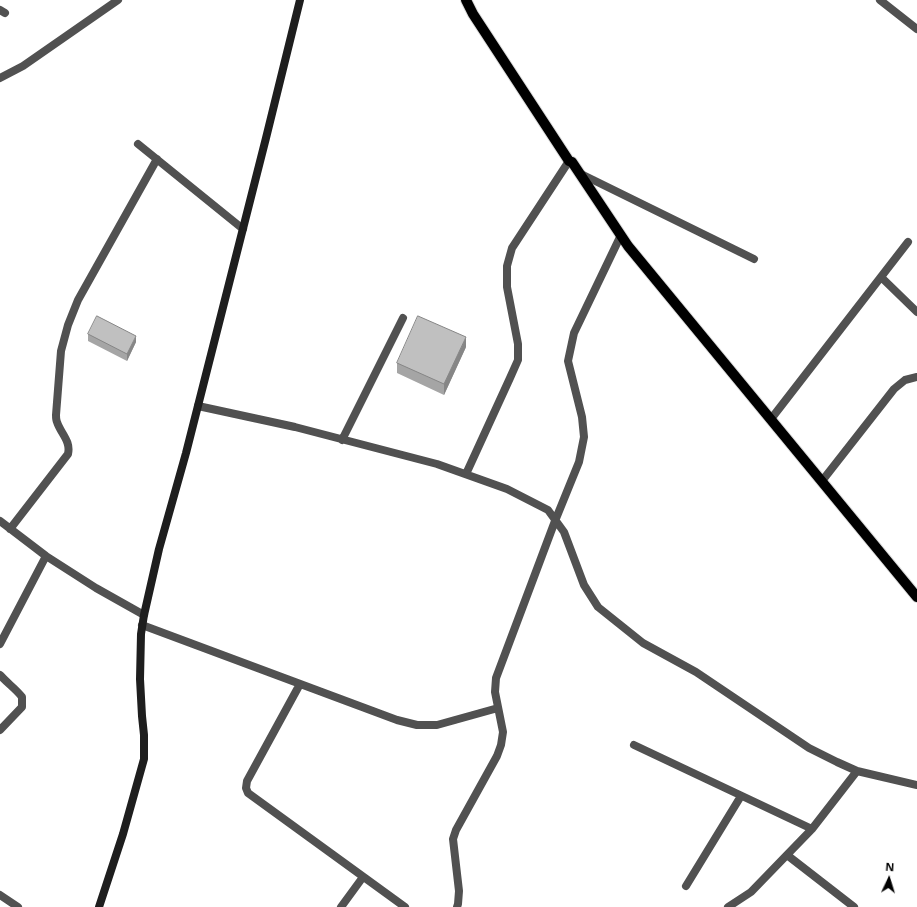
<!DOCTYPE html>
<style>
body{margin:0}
#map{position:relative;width:917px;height:907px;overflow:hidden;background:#fff;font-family:"Noto Sans",sans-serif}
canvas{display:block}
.north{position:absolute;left:869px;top:859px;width:40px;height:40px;-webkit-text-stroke:3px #fff;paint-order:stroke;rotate:4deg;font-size:11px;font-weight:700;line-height:16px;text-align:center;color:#000}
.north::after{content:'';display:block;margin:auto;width:14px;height:18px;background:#000;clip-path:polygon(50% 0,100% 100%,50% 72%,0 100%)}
</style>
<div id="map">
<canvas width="917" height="907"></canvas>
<div class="north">N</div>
</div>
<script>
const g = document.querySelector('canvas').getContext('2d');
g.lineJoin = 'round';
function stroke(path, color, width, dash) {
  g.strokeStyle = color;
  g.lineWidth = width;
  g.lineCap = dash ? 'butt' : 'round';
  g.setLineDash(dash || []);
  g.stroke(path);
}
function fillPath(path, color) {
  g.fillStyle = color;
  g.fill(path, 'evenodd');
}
const minor = new Path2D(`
 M 880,0 L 917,29
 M 0,10 L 5,13
 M 0,78 L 23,66 L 118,0
 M 138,144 L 243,229
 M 579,173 L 754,259
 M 881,277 L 917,312
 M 198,406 L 295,427 L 437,464 L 507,489 L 548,510 L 564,532 L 584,585 L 598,607 L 643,643 L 696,672 L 809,748 L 837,762 L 857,771 L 917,785
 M 771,419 L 908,242
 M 342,440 L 403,318
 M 466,474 L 510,378 L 518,360 L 518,344 L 507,287 L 507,266 L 512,248 L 569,161
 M 822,481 L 894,389 L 905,380 L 917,377
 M 0,521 L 46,556 L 96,588 L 144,615
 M 10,529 L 68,454 C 71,441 61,434 57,422 C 56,420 56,418 56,415 L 61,351 L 68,325 L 78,300 L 157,159
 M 142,625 L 397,720 L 417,725 L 437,725 L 498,708
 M 0,644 L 46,556
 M 0,675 C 7,683 16,689 22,697 L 22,707 L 0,730
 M 300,684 L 247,781 L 246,788 L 248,793 L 405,907
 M 634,745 L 812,829
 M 787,855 L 854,907
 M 686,886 L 741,796
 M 0,895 L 18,907
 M 341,907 L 363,877
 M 457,907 L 458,904 L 459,891 L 453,839 L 456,830 L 497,756 L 501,745 L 503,732 L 495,692 L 496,678 L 555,521 L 579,462 L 584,437 L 582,417 L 568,361 L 574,333 L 621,235
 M 728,907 L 751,892 L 812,829 L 857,771`);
const secondary = new Path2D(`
 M 99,907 L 123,834 L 144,759 L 144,735 L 142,716 L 140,679 L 141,634 L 144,615 L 159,549 L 186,453 L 266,138 L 300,0`);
const primary = new Path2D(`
 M 466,0 L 473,14 L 569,161 L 572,162 L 628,246 L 917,597`);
const wall = new Path2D(`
 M 88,334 L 136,342 L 127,361 L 88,341 Z
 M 466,347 L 444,395 L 397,373 L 397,363 Z`);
const shadedWall = new Path2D(`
 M 136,336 L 136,342 L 127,361 L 127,354 Z
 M 466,337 L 466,347 L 444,395 L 444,384 Z`);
const building = new Path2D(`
 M 97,316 L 136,336 L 127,354 L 88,334 Z
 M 418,316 L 466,337 L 444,384 L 397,363 Z`);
stroke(primary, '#dbdbdb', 12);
stroke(minor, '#515151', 8);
stroke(secondary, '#1e1e1e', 8);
stroke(primary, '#000', 10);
fillPath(wall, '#a5a5a5');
fillPath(shadedWall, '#868686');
fillPath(building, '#c0c0c0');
stroke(building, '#868686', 1);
</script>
